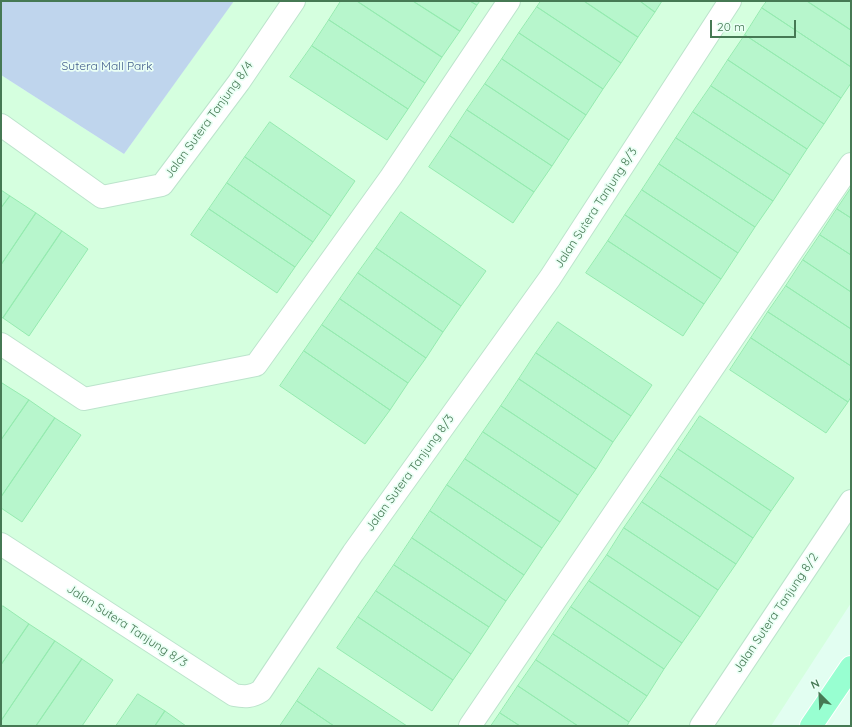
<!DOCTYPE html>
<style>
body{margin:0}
#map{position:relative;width:852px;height:727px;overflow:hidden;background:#e2fef1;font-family:Quicksand,sans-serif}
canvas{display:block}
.frame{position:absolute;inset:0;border:2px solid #467954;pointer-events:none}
.north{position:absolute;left:800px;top:675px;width:40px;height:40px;-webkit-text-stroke:3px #eafff5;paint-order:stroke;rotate:336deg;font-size:11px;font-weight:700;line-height:16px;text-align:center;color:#467954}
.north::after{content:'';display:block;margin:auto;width:14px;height:18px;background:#467954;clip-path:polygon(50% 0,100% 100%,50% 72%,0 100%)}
.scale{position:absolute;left:710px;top:20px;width:86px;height:18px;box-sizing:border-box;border:2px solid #467954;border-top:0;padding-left:5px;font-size:12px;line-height:14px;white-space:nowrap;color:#467954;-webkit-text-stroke:3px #eafff5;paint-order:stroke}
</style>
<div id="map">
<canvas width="852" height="727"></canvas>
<div class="frame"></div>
<div class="north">N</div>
<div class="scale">20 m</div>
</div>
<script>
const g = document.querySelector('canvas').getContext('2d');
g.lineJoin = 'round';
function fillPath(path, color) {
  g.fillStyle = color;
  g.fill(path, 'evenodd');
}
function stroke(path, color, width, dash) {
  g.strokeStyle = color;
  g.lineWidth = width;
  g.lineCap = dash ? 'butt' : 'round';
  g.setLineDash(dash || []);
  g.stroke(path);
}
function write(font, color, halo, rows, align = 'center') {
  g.font = font + ' Quicksand,sans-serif';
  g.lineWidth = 3.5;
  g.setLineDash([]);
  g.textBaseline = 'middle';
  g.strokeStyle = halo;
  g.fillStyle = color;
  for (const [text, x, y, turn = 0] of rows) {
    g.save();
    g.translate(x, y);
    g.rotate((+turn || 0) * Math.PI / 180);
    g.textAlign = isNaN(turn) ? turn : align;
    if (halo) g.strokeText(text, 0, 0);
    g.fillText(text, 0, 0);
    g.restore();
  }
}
const commercial = new Path2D(`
 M 233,1 L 851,1 L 851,603 L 771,726 L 1,726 L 1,75 L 124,154 Z`);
const green = new Path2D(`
 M 1,1 L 234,1 L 124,154 L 1,75 Z`);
const building = new Path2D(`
 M 341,1 L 357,1 L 442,57 L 425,83 L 329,20 Z
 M 357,1 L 413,1 L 460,31 L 442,57 Z
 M 413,1 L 470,1 L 477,5 L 460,31 Z
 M 470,1 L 480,1 L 477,5 Z
 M 541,1 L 584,1 L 638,37 L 621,63 L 537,7 Z
 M 584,1 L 640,1 L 655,12 L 638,37 Z
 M 640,1 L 662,1 L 655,12 Z
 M 767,1 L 807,1 L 851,30 L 851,67 L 762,8 Z
 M 807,1 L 851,1 L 851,30 Z
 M 537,7 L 621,63 L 603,89 L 519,33 Z
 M 762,8 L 851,67 L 851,83 L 841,98 L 745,35 Z
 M 329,20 L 425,83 L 408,109 L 312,46 Z
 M 519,33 L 603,89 L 586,115 L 502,59 Z
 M 745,35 L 841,98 L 824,124 L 728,60 Z
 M 312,46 L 408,109 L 387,140 L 290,77 Z
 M 502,59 L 586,115 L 569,140 L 485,84 Z
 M 728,60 L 824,124 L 807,149 L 711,86 Z
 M 485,84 L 569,140 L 552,166 L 467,110 Z
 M 711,86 L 807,149 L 790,175 L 693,112 Z
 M 467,110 L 552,166 L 534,192 L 450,136 Z
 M 693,112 L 790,175 L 773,201 L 676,138 Z
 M 270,122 L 355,181 L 331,216 L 245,157 Z
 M 450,136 L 534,192 L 513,223 L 429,167 Z
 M 676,138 L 773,201 L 755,227 L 659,164 Z
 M 245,157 L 331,216 L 313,242 L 227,183 Z
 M 659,164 L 755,227 L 738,253 L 642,190 Z
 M 227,183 L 313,242 L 295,267 L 209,209 Z
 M 851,188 L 851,218 L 837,209 Z
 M 1,190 L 10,196 L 1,208 Z
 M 642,190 L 738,253 L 721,279 L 625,215 Z
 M 10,196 L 36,213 L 1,265 L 1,208 Z
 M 209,209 L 295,267 L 277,293 L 191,235 Z
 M 837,209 L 851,218 L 851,255 L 820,235 Z
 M 401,212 L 486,271 L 461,306 L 376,248 Z
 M 36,213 L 62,231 L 3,318 L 1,317 L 1,265 Z
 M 625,215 L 721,279 L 704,304 L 608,241 Z
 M 62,231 L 88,249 L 29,336 L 3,318 Z
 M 820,235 L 851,255 L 851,292 L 803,260 Z
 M 608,241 L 704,304 L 683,336 L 586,273 Z
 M 376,248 L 461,306 L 443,332 L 358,273 Z
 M 803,260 L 851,292 L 851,329 L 786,286 Z
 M 358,273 L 443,332 L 426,358 L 340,299 Z
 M 786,286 L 851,329 L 851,366 L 768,312 Z
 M 340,299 L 426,358 L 408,383 L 322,325 Z
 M 768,312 L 851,366 L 851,397 L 848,402 L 751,338 Z
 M 558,322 L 652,385 L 631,416 L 536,353 Z
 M 322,325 L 408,383 L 390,410 L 304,351 Z
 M 751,338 L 848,402 L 826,433 L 730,370 Z
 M 304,351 L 390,410 L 365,444 L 280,386 Z
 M 536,353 L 631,416 L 613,442 L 519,379 Z
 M 519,379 L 613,442 L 596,469 L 501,406 Z
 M 2,383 L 29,400 L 1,440 L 1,384 Z
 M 29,400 L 55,418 L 1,497 L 1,440 Z
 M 501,406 L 596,469 L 578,495 L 483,432 Z
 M 700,416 L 794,478 L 771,511 L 678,449 Z
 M 55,418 L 81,435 L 22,522 L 1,508 L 1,497 Z
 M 483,432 L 578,495 L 560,522 L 465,459 Z
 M 678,449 L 771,511 L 753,538 L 660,476 Z
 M 465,459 L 560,522 L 542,548 L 447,485 Z
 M 660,476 L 753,538 L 736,564 L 642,502 Z
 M 447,485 L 542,548 L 524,575 L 430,511 Z
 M 642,502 L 736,564 L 718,590 L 624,528 Z
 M 430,511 L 524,575 L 506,601 L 412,538 Z
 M 624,528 L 718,590 L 700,617 L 607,555 Z
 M 412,538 L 506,601 L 489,627 L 394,565 Z
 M 607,555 L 700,617 L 682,643 L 589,581 Z
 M 394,565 L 489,627 L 471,654 L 376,591 Z
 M 589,581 L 682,643 L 664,669 L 571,607 Z
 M 376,591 L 471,654 L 453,680 L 358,617 Z
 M 3,606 L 29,624 L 1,665 L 1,608 Z
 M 571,607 L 664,669 L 647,696 L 553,634 Z
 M 358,617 L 453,680 L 432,711 L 337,648 Z
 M 29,624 L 55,641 L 1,721 L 1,665 Z
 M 553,634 L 647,696 L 629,722 L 536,660 Z
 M 55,641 L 82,659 L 36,726 L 1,726 L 1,721 Z
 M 82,659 L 113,680 L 82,726 L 36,726 Z
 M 536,660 L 629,722 L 627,726 L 578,726 L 518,686 Z
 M 319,668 L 407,726 L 334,726 L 297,701 Z
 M 518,686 L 578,726 L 520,726 L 500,713 Z
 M 138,694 L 165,711 L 155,726 L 116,726 Z
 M 297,701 L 334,726 L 280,726 Z
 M 165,711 L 186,726 L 155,726 Z
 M 500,713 L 520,726 L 491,726 Z`);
const minor = new Path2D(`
 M 1,125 L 102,197 L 162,185 L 239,82 L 294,1
 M 1,344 L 84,399 L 256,365 L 391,177 L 509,1
 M 1,544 L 234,695 C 245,697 252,697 261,691 L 353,553 L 550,278 L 730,1
 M 470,726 L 851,164
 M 701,726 L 851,501`);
const major = new Path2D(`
 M 811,726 L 851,667`);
const parkNames = [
 ["Sutera Mall Park",107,66]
];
const streetNames = [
 ["Jalan Sutera Tanjung 8/4",209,120,-54],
 ["Jalan Sutera Tanjung 8/3",596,208,-57],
 ["Jalan Sutera Tanjung 8/3",410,473,-54],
 ["Jalan Sutera Tanjung 8/2",776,613,-56],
 ["Jalan Sutera Tanjung 8/3",127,626,33]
];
fillPath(commercial, '#d5ffdf');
fillPath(green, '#bfd5ed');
fillPath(building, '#b7f6cc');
stroke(building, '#95ebb0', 1);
stroke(minor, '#bce4cc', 24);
stroke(major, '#fff', 24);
stroke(minor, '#fff', 22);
stroke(major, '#98ffd1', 22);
write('12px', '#415c8c', '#eafff5', parkNames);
write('12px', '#467954', '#eafff5', streetNames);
</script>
